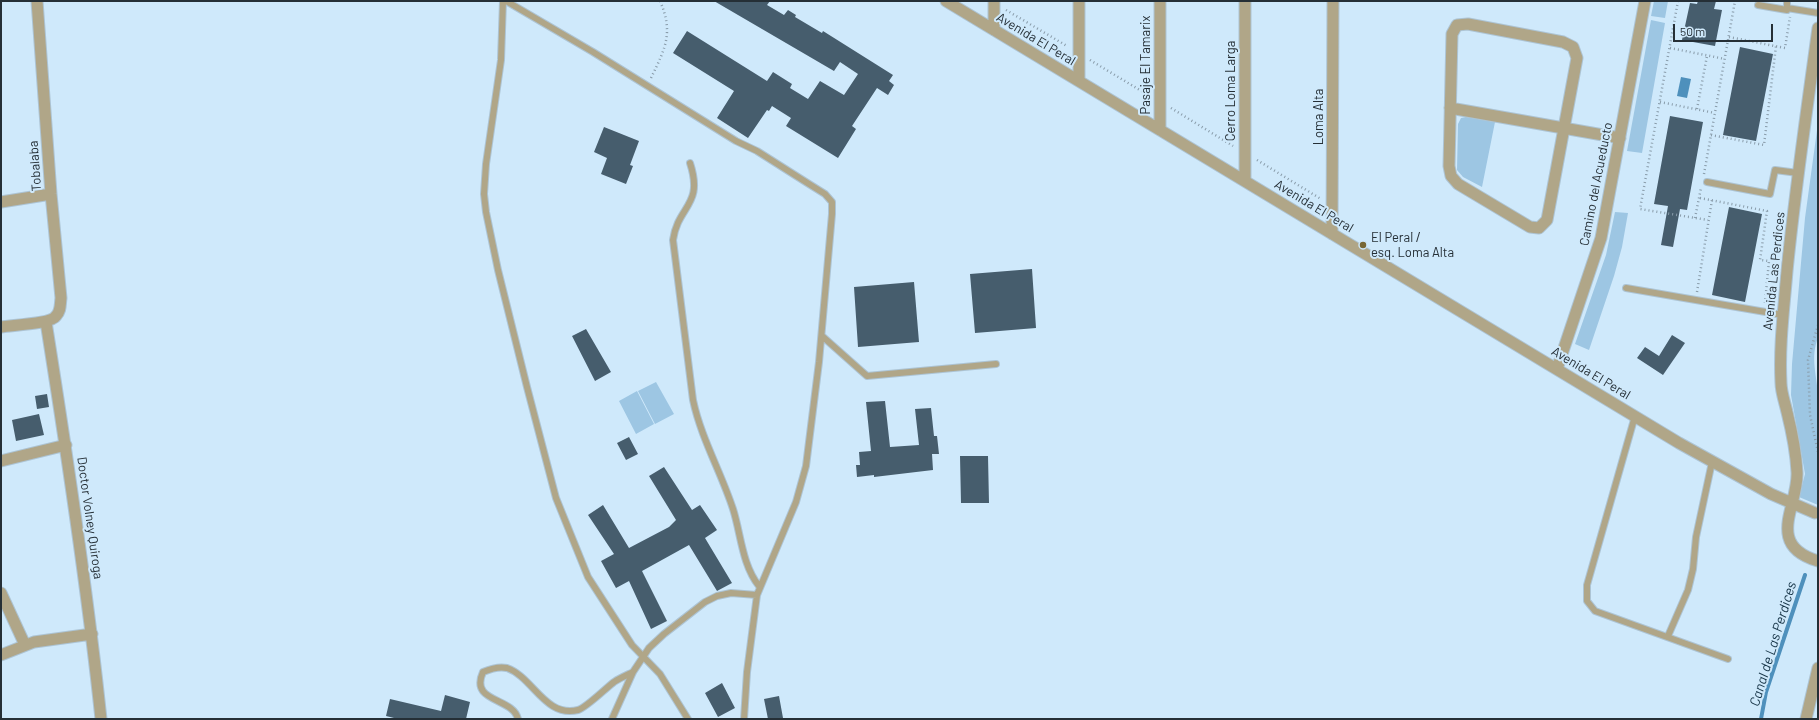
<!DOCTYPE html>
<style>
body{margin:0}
#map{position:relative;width:1819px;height:720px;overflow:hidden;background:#cfe9fb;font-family:Barlow,sans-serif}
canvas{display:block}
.frame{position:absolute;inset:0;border:2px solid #252f36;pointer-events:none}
.scale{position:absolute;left:1673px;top:24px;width:100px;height:18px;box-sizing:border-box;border:2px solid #252f36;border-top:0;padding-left:5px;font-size:12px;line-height:14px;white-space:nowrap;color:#252f36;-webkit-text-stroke:3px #cfe9fb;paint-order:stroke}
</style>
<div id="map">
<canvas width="1819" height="720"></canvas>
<div class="frame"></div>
<div class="scale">50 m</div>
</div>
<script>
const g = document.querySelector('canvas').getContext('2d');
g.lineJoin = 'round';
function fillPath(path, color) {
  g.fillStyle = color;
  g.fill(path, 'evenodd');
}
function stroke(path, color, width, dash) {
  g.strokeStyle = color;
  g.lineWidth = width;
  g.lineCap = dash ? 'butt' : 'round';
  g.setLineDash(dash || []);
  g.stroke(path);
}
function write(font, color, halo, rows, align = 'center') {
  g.font = font + ' Barlow,sans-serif';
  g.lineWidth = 4;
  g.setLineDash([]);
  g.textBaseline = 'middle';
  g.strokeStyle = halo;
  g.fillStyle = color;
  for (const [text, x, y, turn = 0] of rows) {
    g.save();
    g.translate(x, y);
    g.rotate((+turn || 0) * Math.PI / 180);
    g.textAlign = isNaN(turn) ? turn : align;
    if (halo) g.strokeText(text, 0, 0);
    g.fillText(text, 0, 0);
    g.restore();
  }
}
const green = new Path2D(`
 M 1654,1 L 1668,1 L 1665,18 L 1651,16 Z
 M 1651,20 L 1665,23 L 1642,153 L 1627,151 Z
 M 1466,117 L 1495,122 L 1482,187 L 1463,177 L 1457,170 L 1458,124 L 1461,118 Z
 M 1818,123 L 1818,338 C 1810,357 1817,376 1818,395 C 1819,432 1818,469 1818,505 L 1799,497 L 1805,474 L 1791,395 L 1792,364 L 1805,218 Z
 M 1615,212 L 1628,213 L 1622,247 L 1614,276 L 1589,350 L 1575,344 L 1606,255 Z
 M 656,382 L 674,414 L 655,424 L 638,391 Z
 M 637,391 L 654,424 L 636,434 L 619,401 Z`);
const water = new Path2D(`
 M 1681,77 L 1691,79 L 1687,98 L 1677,96 Z`);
const stream = new Path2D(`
 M 1761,719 L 1766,692 L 1805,575`);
const building = new Path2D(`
 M 714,1 L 770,1 L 767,5 L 784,15 L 788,10 L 796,15 L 795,17 L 822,33 L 823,31 L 893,75 L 889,81 L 894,85 L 888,95 L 877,88 L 852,126 L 856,129 L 838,158 L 786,126 L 791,118 L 772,106 L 769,111 L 767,110 L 748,138 L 717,118 L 734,91 L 673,53 L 687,31 L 767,81 L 773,72 L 792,84 L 790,88 L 808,99 L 820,81 L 844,95 L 858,74 L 840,62 L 834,71 Z
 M 1698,1 L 1716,1 L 1714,9 L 1722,10 L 1715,46 L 1682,40 L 1690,3 L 1697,4 Z
 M 1740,47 L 1773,54 L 1756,141 L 1723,135 Z
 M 1670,116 L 1703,122 L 1687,210 L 1680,209 L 1673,247 L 1661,245 L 1668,206 L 1654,204 Z
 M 604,127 L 639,141 L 630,165 L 633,166 L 626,184 L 601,174 L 607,158 L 594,152 Z
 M 1729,207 L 1762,214 L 1745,302 L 1712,295 Z
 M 1032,269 L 1036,328 L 975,333 L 970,274 Z
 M 914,282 L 919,342 L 858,347 L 854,287 Z
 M 586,329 L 611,372 L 595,381 L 572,336 Z
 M 1672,335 L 1685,343 L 1663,375 L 1637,358 L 1645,347 L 1659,356 Z
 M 47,394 L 49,407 L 37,409 L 35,396 Z
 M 885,401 L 890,447 L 919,445 L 915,409 L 931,408 L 934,436 L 937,436 L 939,454 L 932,454 L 933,470 L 874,477 L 874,475 L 857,477 L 856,465 L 860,465 L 859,452 L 871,451 L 866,402 Z
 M 39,414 L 44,435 L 16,441 L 12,420 Z
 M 629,437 L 638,454 L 626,460 L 617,443 Z
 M 960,456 L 988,456 L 989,503 L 961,503 Z
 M 664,467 L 692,510 L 700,505 L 717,530 L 705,538 L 732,583 L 717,591 L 689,545 L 642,571 L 667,621 L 651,629 L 629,581 L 616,588 L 601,561 L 614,554 L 588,515 L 603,505 L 629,548 L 669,527 L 676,520 L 649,476 Z
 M 722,683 L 735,708 L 718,717 L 705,693 Z
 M 445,695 L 470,702 L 466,719 L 398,719 L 386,716 L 390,699 L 441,711 Z
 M 779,696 L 783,718 L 768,719 L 764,699 Z`);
const path = new Path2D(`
 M 1678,1 L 1640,209 L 1708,220
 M 1006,10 L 1067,46
 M 1729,37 L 1785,48 L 1790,17
 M 1670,48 L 1725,59
 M 1090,60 L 1148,95
 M 651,78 C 665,49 674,33 660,1
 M 1660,102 L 1715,113
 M 1171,108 L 1233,146
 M 1697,109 L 1707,56
 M 1711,135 L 1764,145 L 1776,46
 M 1257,160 L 1321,199
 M 1704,174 L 1735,1
 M 1700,198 L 1767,211 L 1760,260 L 1769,261 L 1765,303
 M 1695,218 L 1701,188
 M 1697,292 L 1712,200
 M 1818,325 L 1808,360 L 1810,415 L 1818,452`);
const service = new Path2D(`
 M 503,1 L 501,60 L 486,164 L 484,194 L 486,212 L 498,270 L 527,387 L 556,498 L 588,577 L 632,645 L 660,674 L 688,719
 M 506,1 L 593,52 L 736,141 L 757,151 L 809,184 L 825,194 L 832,202 L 832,214 L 819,362 L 806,466 L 796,502 L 757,595 L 747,672 L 744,719
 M 1787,1 L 1787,8 L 1818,13
 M 1758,5 L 1787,10
 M 690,163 C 704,206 678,205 673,240 L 693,400 C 701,438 721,472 733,509 C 741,534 742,565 759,586
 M 1707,182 L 1770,194 L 1775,170 L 1798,173
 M 1626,288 L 1783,315
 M 822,336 L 867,376 L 996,364
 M 1635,416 L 1587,585 L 1587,601 L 1595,611 L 1728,659
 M 1668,636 L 1688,590 L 1693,569 L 1696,537 L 1712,462
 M 518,719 C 513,697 469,703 483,672 C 490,669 498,666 507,668 C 533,677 545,718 578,710 C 586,708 606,688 614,682 C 620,678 627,675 633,672
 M 612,719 L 633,672 L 649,648 L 664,634 L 705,602 L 717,596 L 731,593 L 757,595`);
const minor = new Path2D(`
 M 946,1 L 1679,443 L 1771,494 L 1815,513
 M 1468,24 L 1563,42 L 1573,47 L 1577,58 L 1547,220 L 1539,228 L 1530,227 L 1458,184 L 1451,176 L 1449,166 L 1452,34 L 1457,25 Z
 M 1818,28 C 1807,109 1795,190 1787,271 C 1784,308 1779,345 1781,383 C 1781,392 1785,403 1787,412 C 1792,432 1796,451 1797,472 C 1799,505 1764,545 1818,561
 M 994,30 L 994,1
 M 1079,81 L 1079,1
 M 1450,108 L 1620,138
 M 1160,130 L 1160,1
 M 1245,181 L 1245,1
 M 1,202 L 51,194
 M 1332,234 L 1333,1
 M 46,322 C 67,454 87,586 101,719
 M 1,327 C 12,325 51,324 56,316 C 61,311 60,305 61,298 L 51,194 L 37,1
 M 1557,369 L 1601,238 L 1645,1
 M 1,461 L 66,445
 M 1,593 L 25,645
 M 1,655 L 34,642 L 92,634
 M 1806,719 L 1818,668`);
const markers = [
 [1363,245,4,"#786735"]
];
const streetNames = [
 ["Avenida El Peral",1036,39,31],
 ["Pasaje El Tamarix",1146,65,-90],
 ["Cerro Loma Larga",1231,91,-90],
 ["Loma Alta",1319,117,-90],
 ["Tobalaba",35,166,-94],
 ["Camino del Acueducto",1596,184,-79],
 ["Avenida El Peral",1314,206,31],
 ["Avenida Las Perdices",1774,271,-84],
 ["Avenida El Peral",1591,373,31],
 ["Doctor Volney Quiroga",90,518,82]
];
const poiNames = [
 ["El Peral /",1371,238],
 ["esq. Loma Alta",1371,253]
];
const waterNames = [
 ["Canal de Las Perdices",1773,644,-73]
];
fillPath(green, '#9dc6e3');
fillPath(water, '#4e90bc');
stroke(stream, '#4e90bc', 4);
fillPath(building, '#465d6d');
stroke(service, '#adc4d4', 8);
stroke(minor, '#adc4d4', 13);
stroke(path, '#899caa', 2.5, [1, 3]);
stroke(service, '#b0a688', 6);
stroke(minor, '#b0a688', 11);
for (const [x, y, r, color] of markers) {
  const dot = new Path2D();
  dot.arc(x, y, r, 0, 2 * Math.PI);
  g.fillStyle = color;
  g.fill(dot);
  stroke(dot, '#cfe9fb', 1.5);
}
write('13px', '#252f36', '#cfe9fb', streetNames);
write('13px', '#252f36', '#cfe9fb', poiNames, 'left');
write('italic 14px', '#153346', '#cfe9fb', waterNames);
</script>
